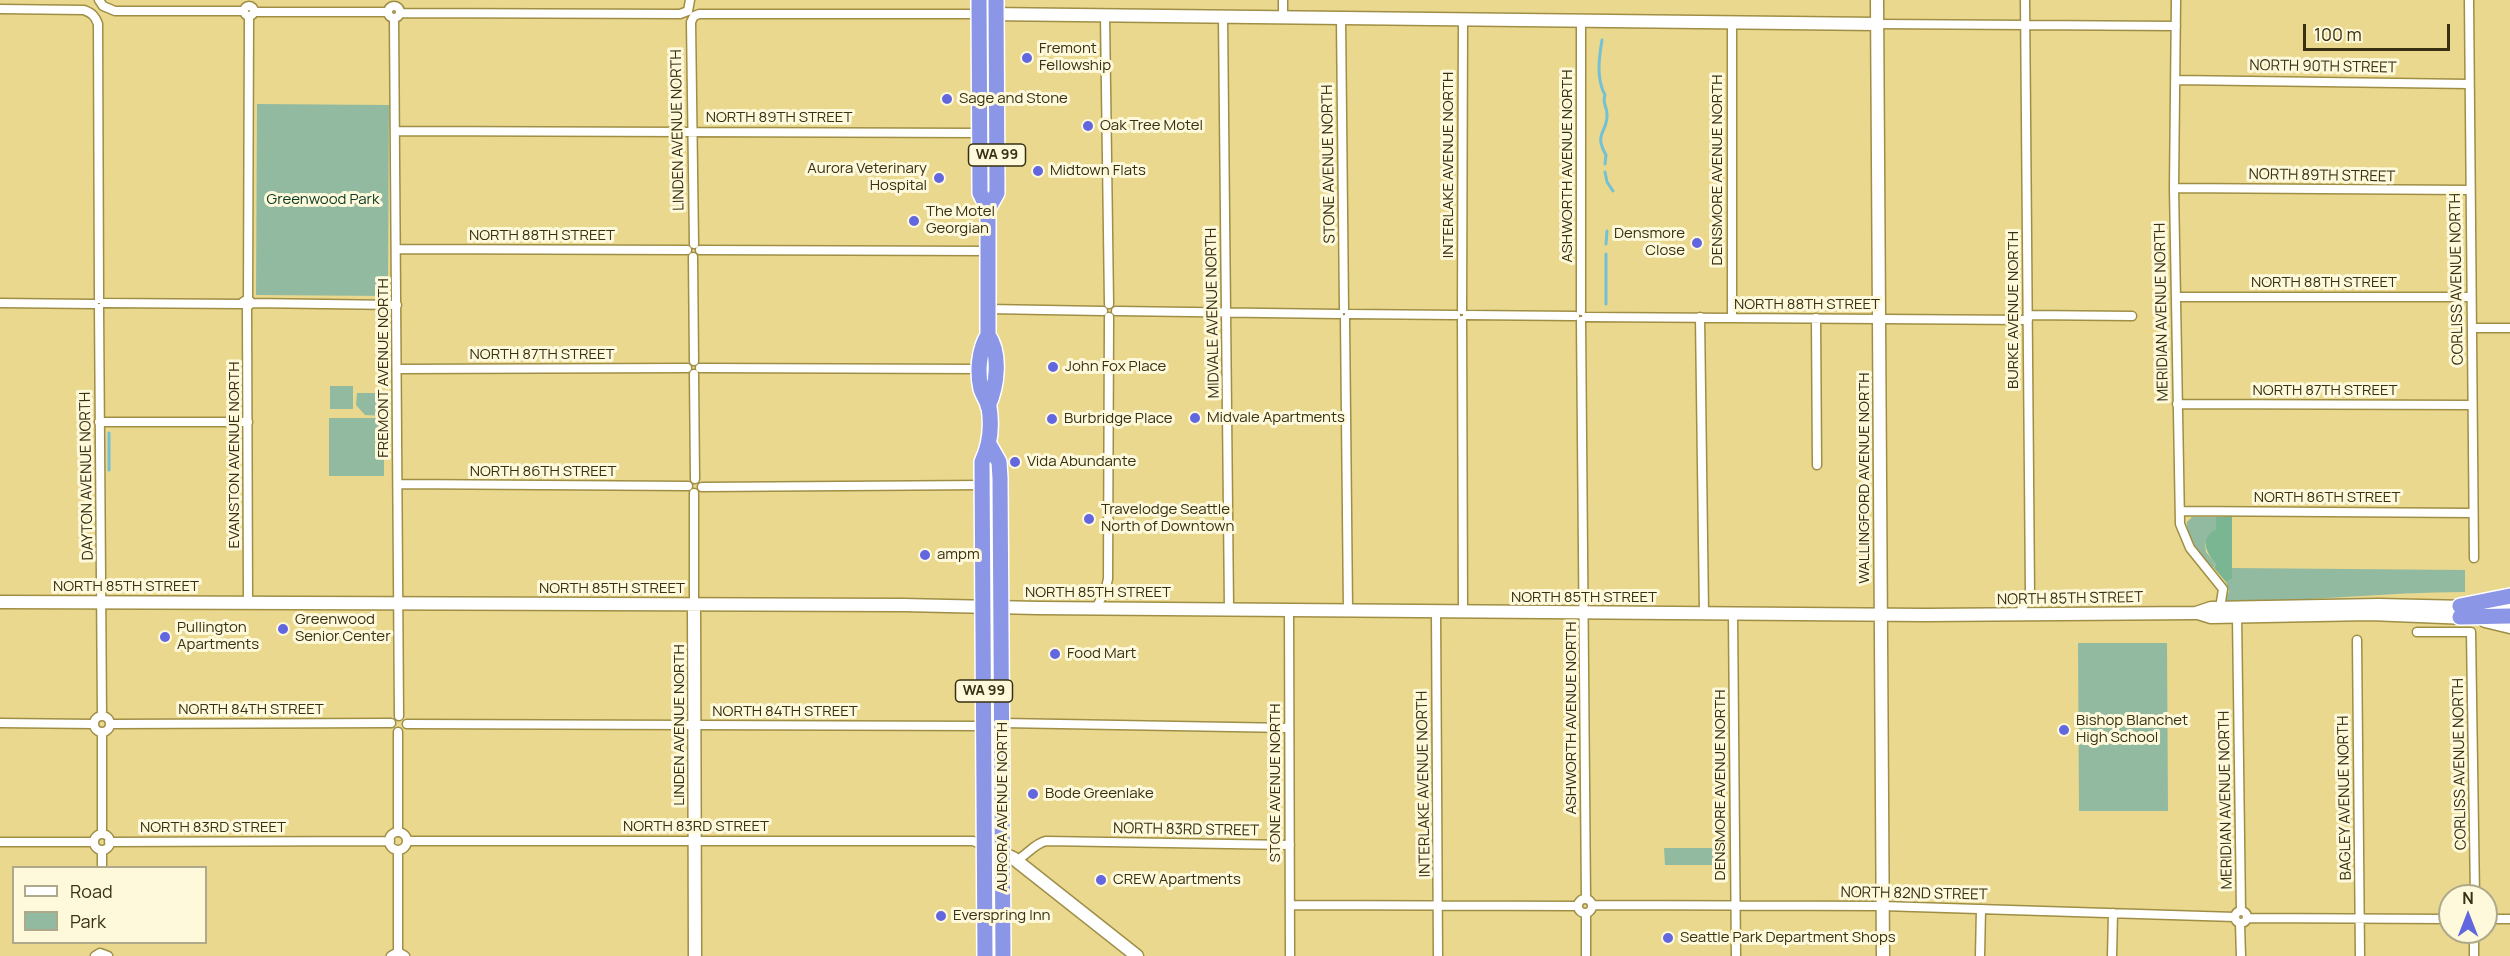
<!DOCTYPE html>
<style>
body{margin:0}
#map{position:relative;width:2510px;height:956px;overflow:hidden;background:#e9d88e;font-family:Manrope,sans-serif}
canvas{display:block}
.legend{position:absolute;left:12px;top:866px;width:195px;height:78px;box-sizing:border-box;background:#fff9dc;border:2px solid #afa98b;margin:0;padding:8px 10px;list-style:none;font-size:18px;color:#373011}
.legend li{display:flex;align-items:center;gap:12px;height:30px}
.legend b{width:30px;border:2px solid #afa98b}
.north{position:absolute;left:2438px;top:884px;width:60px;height:60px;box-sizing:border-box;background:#fff9dc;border:2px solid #afa98b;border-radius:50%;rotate:0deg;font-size:16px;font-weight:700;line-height:24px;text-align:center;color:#373011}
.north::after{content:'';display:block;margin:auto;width:21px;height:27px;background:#6267e0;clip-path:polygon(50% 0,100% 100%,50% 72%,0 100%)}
.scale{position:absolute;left:2303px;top:24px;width:147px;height:27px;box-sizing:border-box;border:3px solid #373011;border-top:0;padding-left:8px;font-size:18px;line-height:21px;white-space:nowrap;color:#373011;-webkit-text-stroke:4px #fff9dc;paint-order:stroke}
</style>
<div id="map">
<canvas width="2510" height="956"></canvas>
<ul class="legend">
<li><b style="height:8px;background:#fff"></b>Road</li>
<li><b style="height:16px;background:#92baa1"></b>Park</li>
</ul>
<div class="north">N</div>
<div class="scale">100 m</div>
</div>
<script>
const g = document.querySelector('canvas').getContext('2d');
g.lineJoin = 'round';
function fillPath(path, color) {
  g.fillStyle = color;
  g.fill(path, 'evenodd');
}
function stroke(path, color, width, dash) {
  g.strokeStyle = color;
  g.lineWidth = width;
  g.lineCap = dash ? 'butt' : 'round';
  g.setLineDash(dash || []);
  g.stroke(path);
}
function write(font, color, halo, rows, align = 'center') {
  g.font = font + ' Manrope,sans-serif';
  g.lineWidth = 6;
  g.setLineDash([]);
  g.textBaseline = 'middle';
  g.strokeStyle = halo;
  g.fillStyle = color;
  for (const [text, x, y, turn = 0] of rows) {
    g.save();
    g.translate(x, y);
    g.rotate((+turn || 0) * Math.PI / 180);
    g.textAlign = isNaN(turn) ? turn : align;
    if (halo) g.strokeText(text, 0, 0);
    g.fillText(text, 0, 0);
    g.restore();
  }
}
const green = new Path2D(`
 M 257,104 L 389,105 L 388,296 L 256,295 Z
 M 330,386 L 353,386 L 353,409 L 330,409 Z
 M 357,393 L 381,393 L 382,416 L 365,415 L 356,405 Z
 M 329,418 L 384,418 L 384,476 L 329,476 Z
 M 2192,517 L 2216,517 L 2216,529 L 2205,544 L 2206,552 L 2216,564 L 2213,568 C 2203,555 2185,539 2187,522 Z
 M 2232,568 L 2465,570 L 2465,592 C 2385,592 2305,602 2225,602 L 2229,591 L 2226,582 L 2232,579 Z
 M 2078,643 L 2167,643 L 2168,811 L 2079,811 Z
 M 1664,848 L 1716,848 L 1716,865 L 1665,865 Z`);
const forest = new Path2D(`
 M 2232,516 L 2232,579 L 2226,582 L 2214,568 L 2216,564 C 2206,552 2199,539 2216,529 L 2216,517 Z`);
const stream = new Path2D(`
 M 1602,40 C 1599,58 1596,78 1605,95 C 1602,104 1607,106 1607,114 C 1608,133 1593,132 1606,155 L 1605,164
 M 1605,172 L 1607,182 L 1613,191
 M 1606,244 L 1607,231
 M 1606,254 L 1606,304
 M 109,470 L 109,433`);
const street = new Path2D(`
 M 99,0 L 103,6 L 115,11 L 244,11
 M 2176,0 L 2174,188 L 2180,524 L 2190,548 L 2223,589 L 2220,608
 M 2469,0 L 2474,558
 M388 12a6 6 0 1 1 12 0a6 6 0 1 1-12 0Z
 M244 11a5 5 0 1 1 10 0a5 5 0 1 1-10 0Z
 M 0,9 L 84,10 C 92,13 95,16 98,24 L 99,299
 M 254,12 L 387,12
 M 400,13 L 680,14 L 688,11 L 690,0
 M 1105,15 L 1109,304
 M 1223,17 L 1229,609
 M 1283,18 L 1283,0
 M 394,19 L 399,716
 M 1341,19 L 1344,309
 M 1581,22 L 1581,311
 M 1732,23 L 1732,318
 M 1877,24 L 2176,26
 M 2176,80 L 2469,84
 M 397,131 L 980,133
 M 2174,188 L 2470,190
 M 694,244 L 691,22 L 694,16 L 699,14 L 979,14
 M 396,249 L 687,250
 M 700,250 L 989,251
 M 693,257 L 694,361
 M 2176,297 L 2471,297
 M 248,299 L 249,16
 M 0,303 L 94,304
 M 104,303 L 243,304
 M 252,303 L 248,299 L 243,302 L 247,307 L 252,303 L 397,305
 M 247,307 L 248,603
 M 99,308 L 102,716
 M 988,309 L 1103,311
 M 1462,310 L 1463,21
 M 1116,311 L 1339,314
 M 1349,314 L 1456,315
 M 1467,315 L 1575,316
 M 2028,315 L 2132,316
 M 1586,317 L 2028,320
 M 1700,317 L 1704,613
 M 1816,318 L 1817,465
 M 1345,319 L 1348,610
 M 1462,320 L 1463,612
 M 1581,321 L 1586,899
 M 2472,328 L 2510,328
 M 700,368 L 980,369
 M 398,369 L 687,368
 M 694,374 L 695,479
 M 2177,404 L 2472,405
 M 99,422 L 248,422
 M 398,484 L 688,486
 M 702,487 L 983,485
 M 694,493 L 694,604
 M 2180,511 L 2473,513
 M 1096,608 L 1105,591 L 1108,579 L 1109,317
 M 1289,610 L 1290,956
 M 1436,611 L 1438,956
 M 1733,614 L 1736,956
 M 2018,615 L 2030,594 L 2025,0
 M 2237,616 L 2241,911
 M 2417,632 L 2471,632 L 2475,896
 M 2357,640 L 2360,956
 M94 724a8 8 0 1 1 16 0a8 8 0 1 1-16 0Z
 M 0,723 L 94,724
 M 1003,723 L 1289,728
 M 110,724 L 391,723
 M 407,724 L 984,726
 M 398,732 L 398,832
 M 102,733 L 102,834
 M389 841a9 9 0 1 1 18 0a9 9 0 1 1-18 0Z
 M94 842a8 8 0 1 1 16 0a8 8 0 1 1-16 0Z
 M 407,841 L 973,841 L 985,846
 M 0,842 L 94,842
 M 109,842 L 390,841
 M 398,850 L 398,952
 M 1017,860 C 1027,855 1035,843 1046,841 L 1290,845
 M 102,868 L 102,850
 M1578 906a7 7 0 1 1 14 0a7 7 0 1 1-14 0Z
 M 1290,905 L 1578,906
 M 1593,905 L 1882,906 L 2235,917
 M2235 917a6 6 0 1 1 12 0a6 6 0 1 1-12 0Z
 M 1586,913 L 1586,956
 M 2247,918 L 2450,919
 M 2486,919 L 2510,919
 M 2240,924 L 2241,956
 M 2474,932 L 2474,956
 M 95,956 L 100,953 L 108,956
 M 391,956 L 398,952 L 405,956
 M 1980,956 L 1981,909
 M 2112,956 L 2113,913`);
const secondary = new Path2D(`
 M 1877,0 L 1883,956
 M 987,14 L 1877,24
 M 0,602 L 903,605 L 1038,608 L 1925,615 L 2196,613 L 2211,608 L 2379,605 L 2510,608
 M 694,604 L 695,956
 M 2198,613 L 2211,617 L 2370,614 L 2468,618
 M 2485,621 L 2510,627
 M 985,846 L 1013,858 L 1137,956`);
const highway = new Path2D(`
 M 979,0 L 980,193 L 988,209 L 988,335 C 979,349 977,372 981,389 C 983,395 987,401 989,407 C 992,426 990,445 982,462 L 985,956
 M 988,209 L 997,193 L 996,0
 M 988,335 C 1001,354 997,386 988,406
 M 990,446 L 999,462 L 1000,478 L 1003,956
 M 2460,606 L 2510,596
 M 2460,617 L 2510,616`);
const markers = [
 [1027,58,6,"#6267e0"],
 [947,99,6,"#6267e0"],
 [1088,126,6,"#6267e0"],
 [1038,171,6,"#6267e0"],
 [939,178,6,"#6267e0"],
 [914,221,6,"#6267e0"],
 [1697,243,6,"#6267e0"],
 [1053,367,6,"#6267e0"],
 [1195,418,6,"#6267e0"],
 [1052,419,6,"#6267e0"],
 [1015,462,6,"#6267e0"],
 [1089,519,6,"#6267e0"],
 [925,555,6,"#6267e0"],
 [283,629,6,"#6267e0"],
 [165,637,6,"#6267e0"],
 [1055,654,6,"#6267e0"],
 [2064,730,6,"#6267e0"],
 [1033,794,6,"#6267e0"],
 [1101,880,6,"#6267e0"],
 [941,916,6,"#6267e0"],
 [1668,938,6,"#6267e0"]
];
const shields = [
 [997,155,57],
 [984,691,57]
];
const shieldNames = [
 ["WA 99",997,155],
 ["WA 99",984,691]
];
const poiNames = [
 ["Fremont",1039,49],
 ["Fellowship",1039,66],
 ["Sage and Stone",959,99],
 ["Oak Tree Motel",1100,126],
 ["Aurora Veterinary",927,169,"right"],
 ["Hospital",927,186,"right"],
 ["Midtown Flats",1050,171],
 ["The Motel",926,212],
 ["Georgian",926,229],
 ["Densmore",1685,234,"right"],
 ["Close",1685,251,"right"],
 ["John Fox Place",1065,367],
 ["Midvale Apartments",1207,418],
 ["Burbridge Place",1064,419],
 ["Vida Abundante",1027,462],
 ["Travelodge Seattle",1101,510],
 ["North of Downtown",1101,527],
 ["ampm",937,555],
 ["Greenwood",295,620],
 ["Senior Center",295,637],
 ["Pullington",177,628],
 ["Apartments",177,645],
 ["Food Mart",1067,654],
 ["Bishop Blanchet",2076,721],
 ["High School",2076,738],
 ["Bode Greenlake",1045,794],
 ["CREW Apartments",1113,880],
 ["Everspring Inn",953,916],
 ["Seattle Park Department Shops",1680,938]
];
const streetNames = [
 ["NORTH 90TH STREET",2323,67,1],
 ["NORTH 89TH STREET",779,118],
 ["LINDEN AVENUE NORTH",678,130,-91],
 ["STONE AVENUE NORTH",1329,164,-91],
 ["INTERLAKE AVENUE NORTH",1449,165,-90],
 ["ASHWORTH AVENUE NORTH",1568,166,-90],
 ["DENSMORE AVENUE NORTH",1718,170,-90],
 ["NORTH 89TH STREET",2322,176,1],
 ["NORTH 88TH STREET",542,236],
 ["CORLISS AVENUE NORTH",2457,279,-91],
 ["NORTH 88TH STREET",2324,283],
 ["NORTH 88TH STREET",1807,305],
 ["BURKE AVENUE NORTH",2014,310,-90],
 ["MERIDIAN AVENUE NORTH",2162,312,-91],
 ["MIDVALE AVENUE NORTH",1213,313,-91],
 ["NORTH 87TH STREET",542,355],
 ["FREMONT AVENUE NORTH",384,368,-90],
 ["NORTH 87TH STREET",2325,391],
 ["EVANSTON AVENUE NORTH",235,455,-90],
 ["NORTH 86TH STREET",543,472],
 ["DAYTON AVENUE NORTH",87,476,-91],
 ["WALLINGFORD AVENUE NORTH",1865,478,-90],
 ["NORTH 86TH STREET",2327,498],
 ["NORTH 85TH STREET",126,587],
 ["NORTH 85TH STREET",612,589],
 ["NORTH 85TH STREET",1098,593],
 ["NORTH 85TH STREET",1584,598],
 ["NORTH 85TH STREET",2070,599,-1],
 ["NORTH 84TH STREET",251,710],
 ["NORTH 84TH STREET",785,712],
 ["ASHWORTH AVENUE NORTH",1572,718,-90],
 ["LINDEN AVENUE NORTH",680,725,-90],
 ["CORLISS AVENUE NORTH",2460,764,-91],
 ["STONE AVENUE NORTH",1276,783,-90],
 ["INTERLAKE AVENUE NORTH",1424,784,-91],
 ["DENSMORE AVENUE NORTH",1721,785,-90],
 ["BAGLEY AVENUE NORTH",2345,798,-91],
 ["MERIDIAN AVENUE NORTH",2226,800,-91],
 ["AURORA AVENUE NORTH",1003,807,-90],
 ["NORTH 83RD STREET",696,827],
 ["NORTH 83RD STREET",213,828],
 ["NORTH 83RD STREET",1186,830,1],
 ["NORTH 82ND STREET",1914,894,1]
];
const parkNames = [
 ["Greenwood Park",323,200]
];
fillPath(green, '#92baa1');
fillPath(forest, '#7bb692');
stroke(stream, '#74c0d5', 3);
stroke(street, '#9f8e45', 11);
stroke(secondary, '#9f8e45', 15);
stroke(highway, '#fff', 18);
stroke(street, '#fff', 8);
stroke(secondary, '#fff', 12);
stroke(highway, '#8b96e6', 15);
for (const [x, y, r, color] of markers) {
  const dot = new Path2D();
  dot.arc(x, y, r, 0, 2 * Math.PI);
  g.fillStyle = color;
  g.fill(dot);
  stroke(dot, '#fff9dc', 2);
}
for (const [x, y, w] of shields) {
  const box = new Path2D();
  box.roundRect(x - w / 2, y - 11, w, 22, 4.5);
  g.fillStyle = '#fff9dc';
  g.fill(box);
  stroke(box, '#373011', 1.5);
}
write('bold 14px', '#373011', null, shieldNames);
write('15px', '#373011', '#fff9dc', poiNames, 'left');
write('15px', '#373011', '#fff9dc', streetNames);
write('15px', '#083922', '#fff9dc', parkNames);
</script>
